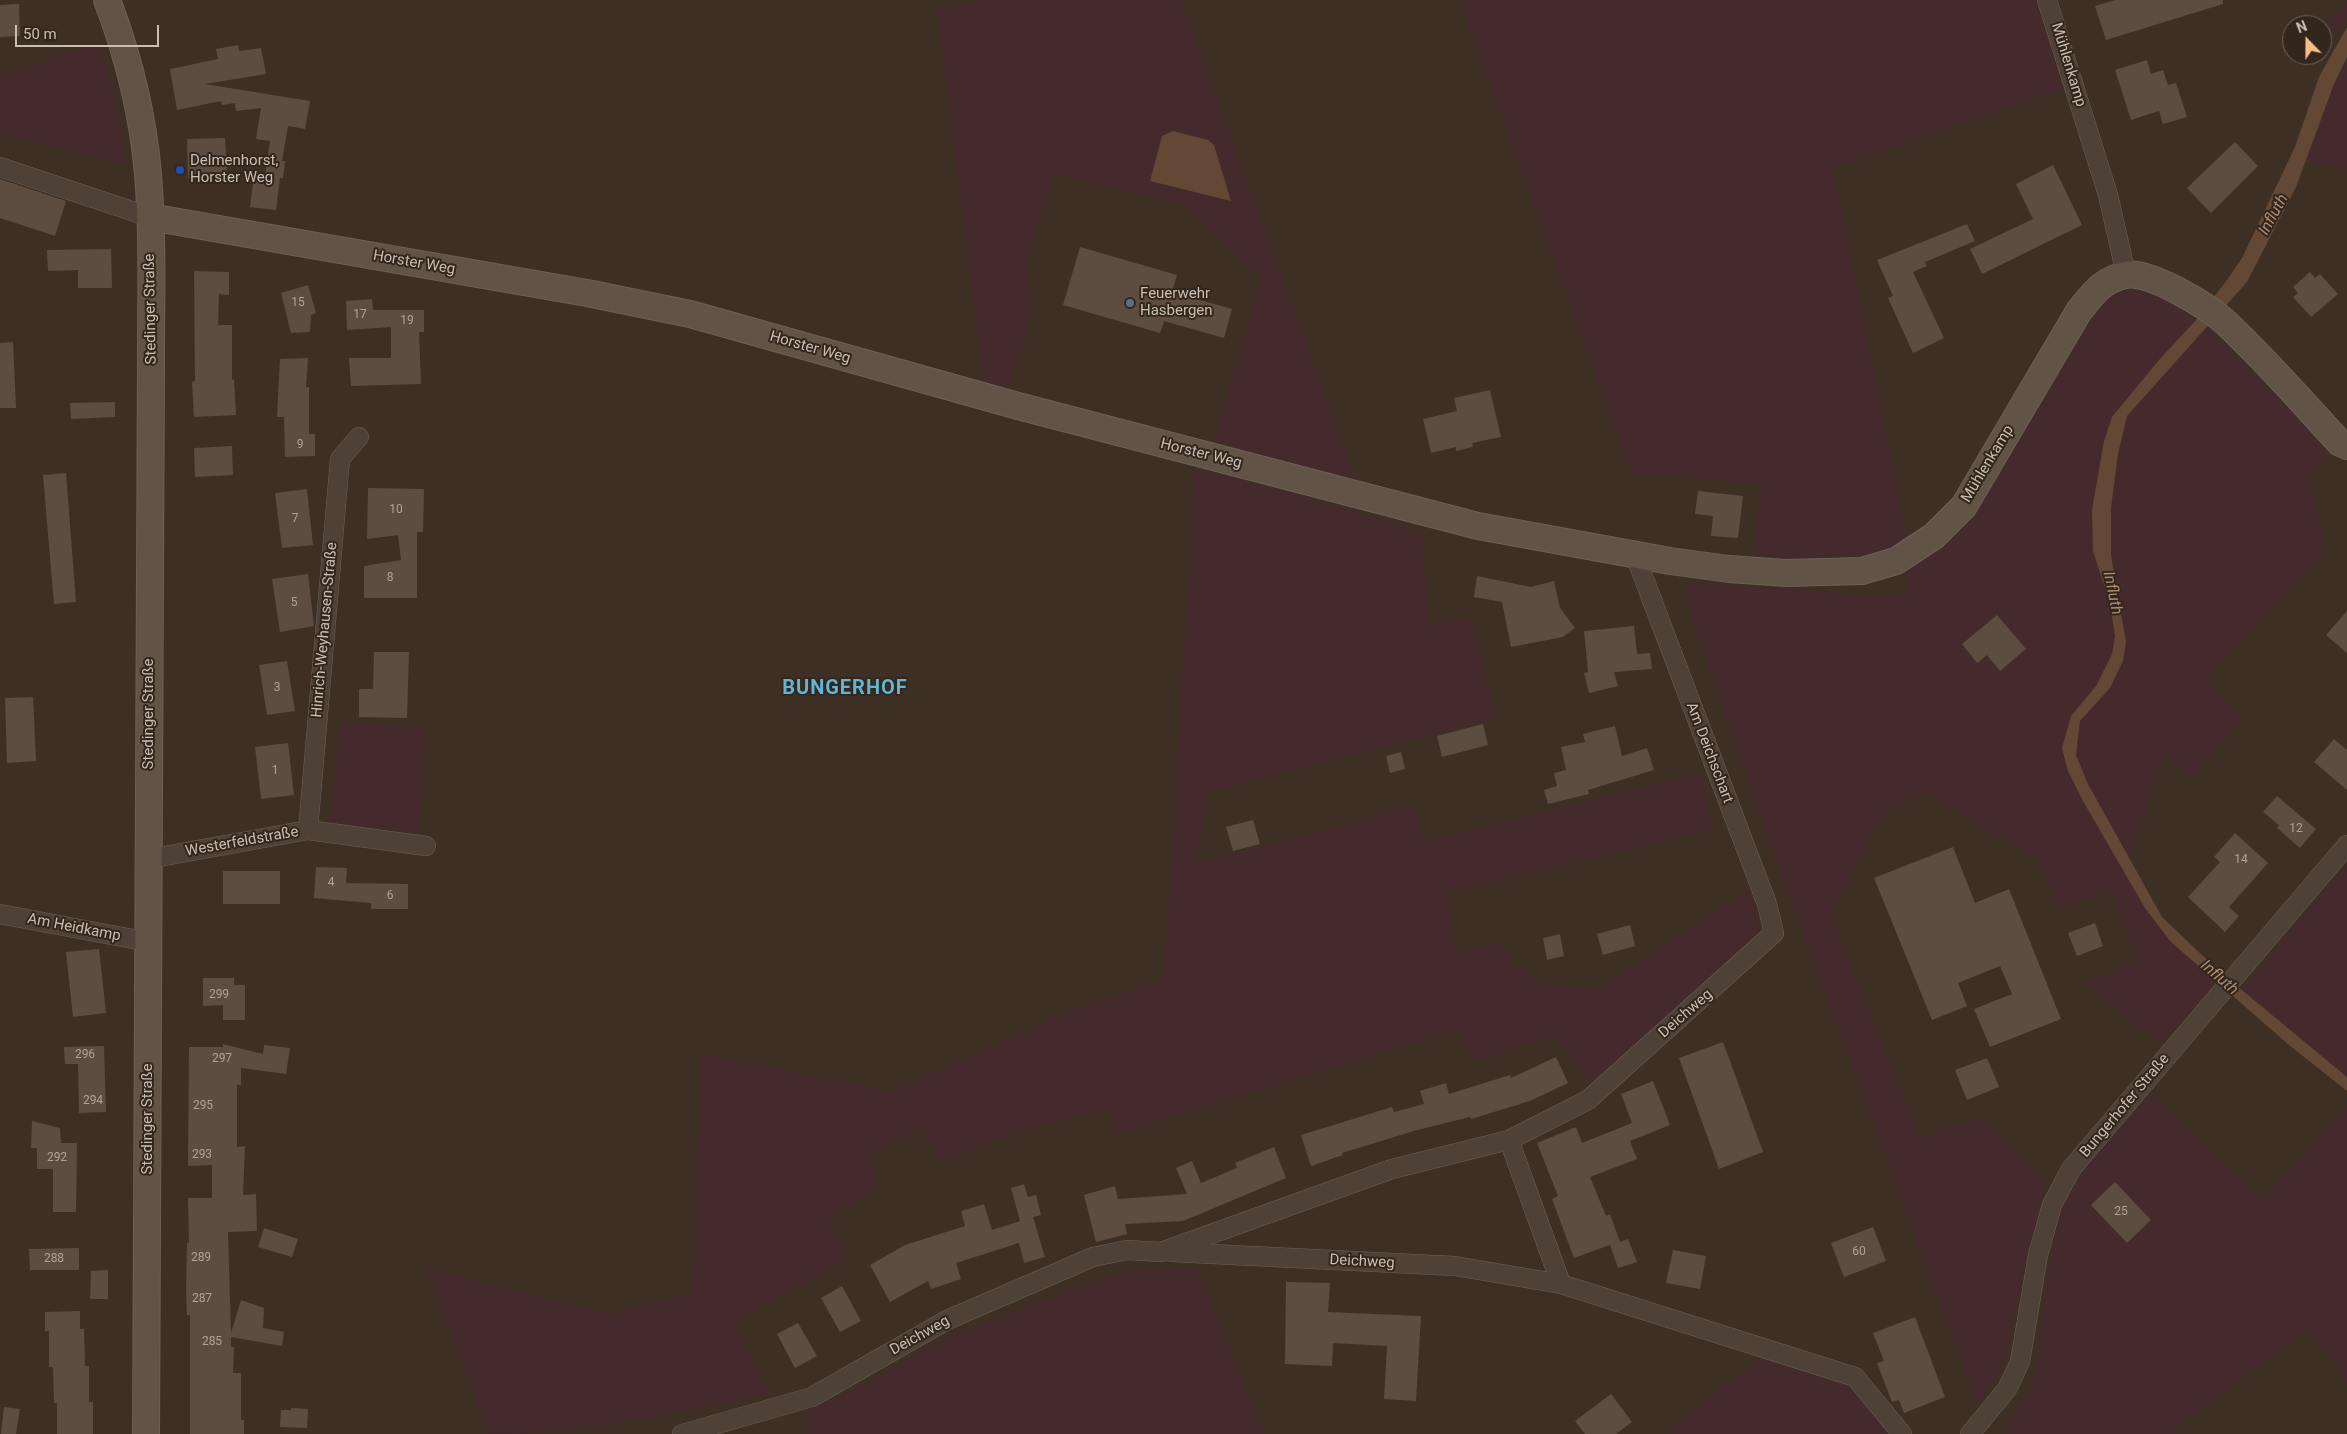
<!DOCTYPE html>
<meta charset="utf-8">
<style>
body{margin:0}
#map{position:relative;width:2347px;height:1434px;overflow:hidden;background:#3e2f24;font-family:Roboto,sans-serif}
canvas{display:block}
.north{position:absolute;left:2282px;top:15px;width:50px;height:50px;box-sizing:border-box;background:#33271d;border:1px solid #6f6359;border-radius:50%;rotate:338deg;font-size:14px;font-weight:700;line-height:20px;text-align:center;color:#c9beb4}
.north::after{content:'';display:block;margin:auto;width:18px;height:22px;background:#f9be88;clip-path:polygon(50% 0,100% 100%,50% 72%,0 100%)}
.scale{position:absolute;left:15px;top:25px;width:144px;height:22px;box-sizing:border-box;border:2px solid #c9beb4;border-top:0;padding-left:6px;font-size:15px;line-height:18px;white-space:nowrap;color:#c9beb4;-webkit-text-stroke:4px #33271d;paint-order:stroke}
</style>
<div id="map">
<canvas width="2347" height="1434"></canvas>
<div class="north">N</div>
<div class="scale">50 m</div>
</div>
<script>
const g = document.querySelector('canvas').getContext('2d');
g.lineJoin = 'round';
function fillPath(path, color) {
  g.fillStyle = color;
  g.fill(path, 'evenodd');
}
function stroke(path, color, width, dash) {
  g.strokeStyle = color;
  g.lineWidth = width;
  g.lineCap = dash ? 'butt' : 'round';
  g.setLineDash(dash || []);
  g.stroke(path);
}
function write(font, color, halo, rows, align = 'center') {
  g.font = font + ' Roboto,sans-serif';
  g.lineWidth = 4;
  g.setLineDash([]);
  g.textBaseline = 'middle';
  g.strokeStyle = halo;
  g.fillStyle = color;
  for (const [text, x, y, turn = 0] of rows) {
    g.save();
    g.translate(x, y);
    g.rotate((+turn || 0) * Math.PI / 180);
    g.textAlign = isNaN(turn) ? turn : align;
    if (halo) g.strokeText(text, 0, 0);
    g.fillText(text, 0, 0);
    g.restore();
  }
}
const green = new Path2D(`
 M 978,0 L 1181,0 L 1359,487 L 1213,441 L 1261,278 L 1184,206 L 1053,174 L 1027,263 L 1032,314 L 1010,383 L 984,388 L 937,10 Z
 M 1459,0 L 2036,0 L 2066,87 L 1834,168 L 1908,545 L 1837,566 L 1753,560 L 1761,484 L 1631,473 Z
 M 2347,3 L 2347,18 L 2335,32 L 2324,26 Z
 M 97,42 L 117,104 L 126,165 L 0,133 L 0,77 Z
 M 2347,64 L 2347,169 L 2305,161 L 2334,84 Z
 M 2124,284 L 2146,284 L 2177,301 L 2197,319 L 2118,409 L 2112,417 L 2104,441 L 2093,551 L 2110,604 L 2115,636 L 2112,654 L 2096,686 L 2071,716 L 2062,748 L 2171,942 L 2215,981 L 2208,994 L 2161,1044 L 2085,984 L 2138,960 L 2111,891 L 2060,910 L 2037,859 L 1924,793 L 1885,810 L 1831,917 L 1920,1137 L 1983,1117 L 2045,1183 L 2004,1360 L 1978,1406 L 1780,872 L 1683,592 L 1691,582 L 1866,595 L 1909,594 L 1903,568 L 1987,492 L 2108,294 Z
 M 2206,328 L 2332,451 L 2310,473 L 2326,551 L 2206,679 L 2244,718 L 2192,777 L 2165,752 L 2130,858 L 2088,784 L 2076,755 L 2080,721 L 2110,688 L 2126,642 L 2111,555 L 2111,508 L 2118,454 L 2127,416 L 2154,384 Z
 M 1195,466 L 1361,513 L 1425,536 L 1422,551 L 1430,625 L 1470,617 L 1496,718 L 1208,793 L 1196,864 L 1414,805 L 1423,841 L 1699,774 L 1715,828 L 1447,893 L 1456,952 L 1499,941 L 1515,966 L 1545,984 L 1597,990 L 1720,907 L 1750,891 L 1758,911 L 1759,939 L 1592,1084 L 1557,1036 L 1473,1061 L 1458,1030 L 1115,1134 L 1110,1109 L 1018,1132 L 939,1163 L 923,1128 L 868,1153 L 881,1189 L 827,1216 L 849,1258 L 734,1322 L 770,1394 C 677,1413 583,1434 488,1434 L 426,1265 L 497,1287 L 614,1314 L 691,1292 L 702,1053 L 891,1092 L 1067,1012 L 1164,978 Z
 M 339,721 L 426,727 L 419,832 L 331,826 Z
 M 2347,866 L 2347,1077 L 2241,990 Z
 M 2152,1094 L 2263,1199 L 2347,1107 L 2347,1383 L 2309,1330 L 2167,1434 L 2003,1434 L 2025,1400 L 2038,1365 L 2039,1341 L 2056,1218 L 2081,1172 Z
 M 1197,1267 L 1264,1434 L 810,1434 L 805,1411 L 859,1387 L 947,1338 L 1098,1280 L 1134,1270 Z
 M 1763,1355 L 1845,1384 L 1859,1393 L 1890,1434 L 1664,1434 Z`);
const water = new Path2D(`
 M 2347,27 L 2347,57 L 2334,84 L 2296,187 L 2247,282 L 2127,416 L 2118,454 L 2111,508 L 2111,555 L 2126,642 L 2123,661 L 2110,688 L 2080,721 L 2076,755 L 2088,784 L 2162,917 L 2220,972 L 2347,1077 L 2347,1091 L 2289,1045 L 2171,942 L 2145,908 L 2083,801 L 2068,771 L 2062,748 L 2071,716 L 2096,686 L 2112,654 L 2115,636 L 2110,604 L 2093,551 L 2092,510 L 2104,441 L 2112,417 L 2159,360 L 2197,319 L 2227,280 L 2242,258 L 2295,147 L 2319,77 Z
 M 1173,131 L 1208,140 L 1214,145 L 1231,201 L 1150,181 L 1162,136 Z`);
const building = new Path2D(`
 M 2115,0 L 2223,0 L 2223,4 L 2106,40 L 2095,6 Z
 M 19,4 L 20,36 L 0,37 L 0,5 Z
 M 238,45 L 239,51 L 261,48 L 266,74 L 205,84 L 310,101 L 305,129 L 288,126 L 282,161 L 285,161 L 283,178 L 280,178 L 276,210 L 250,207 L 254,175 L 265,176 L 270,141 L 256,139 L 261,108 L 236,111 L 235,103 L 222,105 L 221,101 L 177,110 L 170,69 L 218,59 L 216,49 Z
 M 2147,60 L 2151,74 L 2163,70 L 2168,85 L 2176,83 L 2187,117 L 2163,124 L 2159,111 L 2131,120 L 2115,70 Z
 M 225,138 L 227,176 L 188,178 L 187,139 Z
 M 2235,142 L 2258,166 L 2211,213 L 2187,188 Z
 M 2053,165 L 2082,225 L 1982,274 L 1970,249 L 2033,219 L 2016,184 Z
 M 0,179 L 66,201 L 55,236 L 0,218 Z
 M 1967,224 L 1975,241 L 1925,262 L 1927,266 L 1913,272 L 1944,338 L 1913,353 L 1888,298 L 1893,296 L 1877,260 Z
 M 1080,247 L 1177,275 L 1172,292 L 1232,309 L 1224,338 L 1164,321 L 1160,333 L 1063,305 Z
 M 111,249 L 112,288 L 78,288 L 78,270 L 48,271 L 47,250 Z
 M 194,271 L 229,272 L 229,295 L 219,294 L 218,325 L 232,325 L 232,380 L 234,379 L 236,415 L 194,417 L 192,382 L 195,381 Z
 M 2310,272 L 2315,278 L 2320,274 L 2338,294 L 2311,317 L 2293,297 L 2298,293 L 2293,287 Z
 M 308,285 L 316,313 L 311,315 L 310,332 L 291,333 L 281,293 Z
 M 372,299 L 373,310 L 424,310 L 424,332 L 419,332 L 421,384 L 351,386 L 349,358 L 391,358 L 391,327 L 347,330 L 346,301 Z
 M 13,342 L 16,408 L 0,408 L 0,343 Z
 M 308,358 L 306,387 L 309,387 L 309,434 L 315,434 L 315,456 L 285,457 L 284,417 L 277,417 L 280,359 Z
 M 1490,390 L 1501,437 L 1472,443 L 1473,447 L 1456,451 L 1456,447 L 1431,453 L 1423,419 L 1457,411 L 1454,398 Z
 M 115,402 L 115,417 L 71,419 L 70,403 Z
 M 232,446 L 233,475 L 195,477 L 194,448 Z
 M 66,473 L 76,602 L 54,604 L 43,475 Z
 M 368,488 L 424,489 L 423,532 L 417,532 L 417,598 L 364,598 L 364,566 L 401,560 L 398,535 L 367,539 Z
 M 307,489 L 313,545 L 282,548 L 275,493 Z
 M 1698,491 L 1743,496 L 1738,538 L 1711,536 L 1713,516 L 1695,514 Z
 M 308,574 L 314,626 L 280,632 L 272,579 Z
 M 1477,576 L 1531,587 L 1554,581 L 1560,608 L 1575,628 L 1563,637 L 1511,647 L 1502,602 L 1474,597 Z
 M 2347,611 L 2347,653 L 2326,635 Z
 M 1997,615 L 2026,649 L 2000,671 L 1987,655 L 1977,663 L 1962,644 Z
 M 1634,626 L 1637,654 L 1650,653 L 1652,669 L 1614,672 L 1618,686 L 1589,693 L 1584,673 L 1588,672 L 1584,631 Z
 M 374,652 L 409,652 L 407,718 L 359,717 L 359,689 L 373,689 Z
 M 287,661 L 295,711 L 267,715 L 259,665 Z
 M 33,697 L 36,761 L 7,763 L 5,698 Z
 M 1483,724 L 1488,745 L 1442,757 L 1437,736 Z
 M 1615,726 L 1622,756 L 1647,748 L 1654,770 L 1588,790 L 1589,794 L 1548,804 L 1544,790 L 1557,786 L 1554,773 L 1566,770 L 1561,747 L 1585,742 L 1583,734 Z
 M 2334,739 L 2347,750 L 2347,790 L 2314,762 Z
 M 288,743 L 294,795 L 261,799 L 255,747 Z
 M 1401,752 L 1405,769 L 1390,773 L 1386,756 Z
 M 2277,796 L 2316,829 L 2300,848 L 2277,828 L 2279,825 L 2263,812 Z
 M 1253,820 L 1260,844 L 1233,851 L 1226,827 Z
 M 2235,833 L 2268,863 L 2229,907 L 2239,916 L 2225,932 L 2188,897 L 2220,862 L 2214,857 Z
 M 1953,847 L 1975,903 L 2009,889 L 2061,1019 L 1990,1047 L 1974,1009 L 2012,994 L 2000,966 L 1958,983 L 1967,1006 L 1932,1020 L 1874,878 Z
 M 316,867 L 347,868 L 346,883 L 408,884 L 408,909 L 371,909 L 371,903 L 314,898 Z
 M 223,871 L 280,871 L 280,904 L 223,904 Z
 M 2095,923 L 2103,946 L 2077,956 L 2068,933 Z
 M 1630,925 L 1635,946 L 1603,955 L 1597,934 Z
 M 1560,934 L 1564,956 L 1547,960 L 1543,938 Z
 M 99,949 L 106,1013 L 73,1017 L 66,952 Z
 M 203,978 L 234,978 L 234,985 L 245,985 L 245,1020 L 223,1020 L 223,1005 L 203,1006 Z
 M 1723,1042 L 1763,1152 L 1719,1169 L 1679,1058 Z
 M 223,1044 L 263,1054 L 264,1045 L 290,1048 L 286,1074 L 241,1068 L 241,1085 L 237,1085 L 237,1147 L 245,1146 L 243,1195 L 256,1194 L 257,1231 L 228,1232 L 231,1333 L 241,1300 L 264,1308 L 263,1328 L 284,1332 L 282,1346 L 231,1337 L 231,1347 L 234,1347 L 233,1373 L 241,1373 L 241,1420 L 244,1420 L 244,1434 L 190,1434 L 190,1315 L 187,1315 L 186,1290 L 187,1243 L 189,1243 L 188,1198 L 212,1198 L 212,1165 L 188,1166 L 189,1047 L 223,1047 Z
 M 104,1046 L 106,1112 L 79,1113 L 78,1064 L 65,1064 L 64,1047 Z
 M 1556,1057 L 1568,1083 L 1530,1101 L 1471,1119 L 1470,1117 L 1417,1130 L 1342,1153 L 1343,1155 L 1311,1166 L 1301,1135 L 1392,1107 L 1394,1112 L 1424,1104 L 1420,1091 L 1446,1083 L 1449,1094 L 1510,1075 L 1511,1078 Z
 M 1987,1058 L 1999,1087 L 1967,1100 L 1955,1070 Z
 M 1653,1081 L 1670,1125 L 1630,1141 L 1637,1159 L 1590,1177 L 1606,1216 L 1610,1214 L 1620,1242 L 1628,1239 L 1637,1262 L 1618,1268 L 1610,1245 L 1574,1258 L 1552,1199 L 1558,1196 L 1537,1143 L 1576,1127 L 1582,1143 L 1632,1123 L 1621,1094 Z
 M 32,1121 L 60,1128 L 61,1143 L 77,1143 L 76,1212 L 53,1212 L 53,1169 L 37,1169 L 37,1148 L 31,1148 Z
 M 1274,1147 L 1286,1178 L 1183,1221 L 1125,1224 L 1127,1234 L 1096,1242 L 1084,1195 L 1115,1186 L 1118,1199 L 1187,1194 L 1176,1168 L 1192,1161 L 1201,1183 L 1237,1168 L 1235,1163 Z
 M 2115,1182 L 2151,1220 L 2127,1243 L 2091,1205 Z
 M 1024,1184 L 1028,1197 L 1036,1195 L 1041,1215 L 1033,1217 L 1045,1257 L 1024,1263 L 1019,1243 L 956,1263 L 961,1279 L 931,1289 L 928,1281 L 890,1302 L 870,1265 L 905,1245 L 965,1226 L 961,1211 L 984,1204 L 992,1230 L 1020,1221 L 1011,1188 Z
 M 1873,1227 L 1886,1261 L 1844,1277 L 1831,1243 Z
 M 264,1228 L 298,1239 L 292,1257 L 258,1247 Z
 M 79,1248 L 79,1270 L 30,1270 L 29,1249 Z
 M 1673,1250 L 1706,1256 L 1700,1289 L 1666,1283 Z
 M 108,1270 L 108,1299 L 90,1299 L 91,1271 Z
 M 1286,1282 L 1330,1283 L 1328,1312 L 1421,1316 L 1416,1401 L 1384,1399 L 1387,1346 L 1333,1343 L 1332,1366 L 1285,1364 Z
 M 842,1286 L 861,1321 L 840,1332 L 821,1298 Z
 M 80,1311 L 80,1329 L 84,1329 L 85,1366 L 89,1366 L 89,1402 L 93,1402 L 93,1434 L 57,1434 L 57,1403 L 54,1403 L 53,1367 L 49,1367 L 49,1331 L 45,1331 L 45,1312 Z
 M 1915,1317 L 1945,1397 L 1904,1413 L 1899,1400 L 1892,1402 L 1877,1363 L 1884,1361 L 1873,1333 Z
 M 798,1323 L 817,1356 L 795,1368 L 777,1334 Z
 M 1611,1394 L 1632,1422 L 1616,1434 L 1585,1434 L 1575,1421 Z
 M 4,1407 L 20,1409 L 16,1434 L 1,1434 Z
 M 291,1408 L 308,1409 L 307,1428 L 280,1427 L 281,1410 L 291,1410 Z`);
const street = new Path2D(`
 M 2047,0 L 2108,195 L 2126,274
 M 0,167 L 150,217
 M 308,830 L 340,459 L 359,437
 M 148,859 L 308,830 L 426,846
 M 0,914 L 149,942
 M 1509,1140 L 1588,1100 L 1774,933 L 1767,904 L 1635,555
 M 1171,1252 L 1455,1266 L 1561,1284
 M 682,1434 L 812,1397 L 947,1320 L 1093,1257 L 1127,1250 L 1161,1252 L 1392,1169 L 1509,1140 L 1561,1284 L 1855,1377 L 1902,1434
 M 1970,1434 L 2007,1389 L 2020,1362 L 2038,1255 L 2052,1205 L 2071,1169 L 2347,845`);
const secondary = new Path2D(`
 M 107,0 C 128,55 143,116 148,174 C 153,236 151,300 151,362 L 146,1434
 M 150,217 L 587,293 L 690,314 L 1018,406 L 1478,526 L 1670,561 L 1729,569 L 1786,573 L 1862,571 L 1896,561 L 1934,536 L 1964,506 L 2079,311 C 2093,294 2103,279 2126,275 C 2149,270 2207,306 2224,321 C 2265,359 2302,402 2340,443 L 2347,446`);
const markers = [
 [180,170,5,"#1a4fb4"],
 [1130,303,5,"#5c6f8a"]
];
const numberNames = [
 ["15",298,303],
 ["17",360,315],
 ["19",407,321],
 ["9",300,445],
 ["10",396,510],
 ["7",295,519],
 ["8",390,578],
 ["5",294,603],
 ["3",277,688],
 ["1",275,771],
 ["12",2296,829],
 ["14",2241,860],
 ["4",331,883],
 ["6",390,896],
 ["299",219,995],
 ["296",85,1055],
 ["297",222,1059],
 ["294",93,1101],
 ["295",203,1106],
 ["293",202,1155],
 ["292",57,1158],
 ["25",2121,1212],
 ["60",1859,1252],
 ["289",201,1258],
 ["288",54,1259],
 ["287",202,1299],
 ["285",212,1342]
];
const streetNames = [
 ["Mühlenkamp",2068,65,73],
 ["Horster Weg",414,263,10],
 ["Stedinger Straße",151,309,-91],
 ["Horster Weg",810,348,16],
 ["Horster Weg",1201,454,14],
 ["Mühlenkamp",1988,464,-59],
 ["Hinrich-Weyhausen-Straße",325,630,-85],
 ["Stedinger Straße",149,714,-90],
 ["Am Deichschart",1709,753,69],
 ["Westerfeldstraße",242,842,-10],
 ["Am Heidkamp",74,928,11],
 ["Deichweg",1686,1014,-41],
 ["Bungerhofer Straße",2125,1106,-50],
 ["Stedinger Straße",148,1119,-90],
 ["Deichweg",1362,1262,3],
 ["Deichweg",920,1336,-29]
];
const poiNames = [
 ["Delmenhorst,",190,161],
 ["Horster Weg",190,178],
 ["Feuerwehr",1140,294],
 ["Hasbergen",1140,311]
];
const waterNames = [
 ["Influth",2274,215,-61],
 ["Influth",2112,593,78],
 ["Influth",2219,978,41]
];
const districtNames = [
 ["BUNGERHOF",845,689]
];
fillPath(green, '#452a2d');
fillPath(water, '#634935');
fillPath(building, '#5d4d40');
stroke(street, '#6c6056', 20);
stroke(secondary, '#6c6056', 28);
stroke(street, '#4e4238', 19);
stroke(secondary, '#615346', 26);
for (const [x, y, r, color] of markers) {
  const dot = new Path2D();
  dot.arc(x, y, r, 0, 2 * Math.PI);
  g.fillStyle = color;
  g.fill(dot);
  stroke(dot, '#33271d', 2);
}
write('12px', '#aea297', null, numberNames);
write('15px', '#c9beb4', '#33271d', streetNames);
write('15px', '#c9beb4', '#33271d', poiNames, 'left');
write('italic 16px', '#ad8c73', '#33271d', waterNames);
g.letterSpacing = '1px';
write('bold 20px', '#61b4d6', '#33271d', districtNames);
g.letterSpacing = '0px';
</script>
